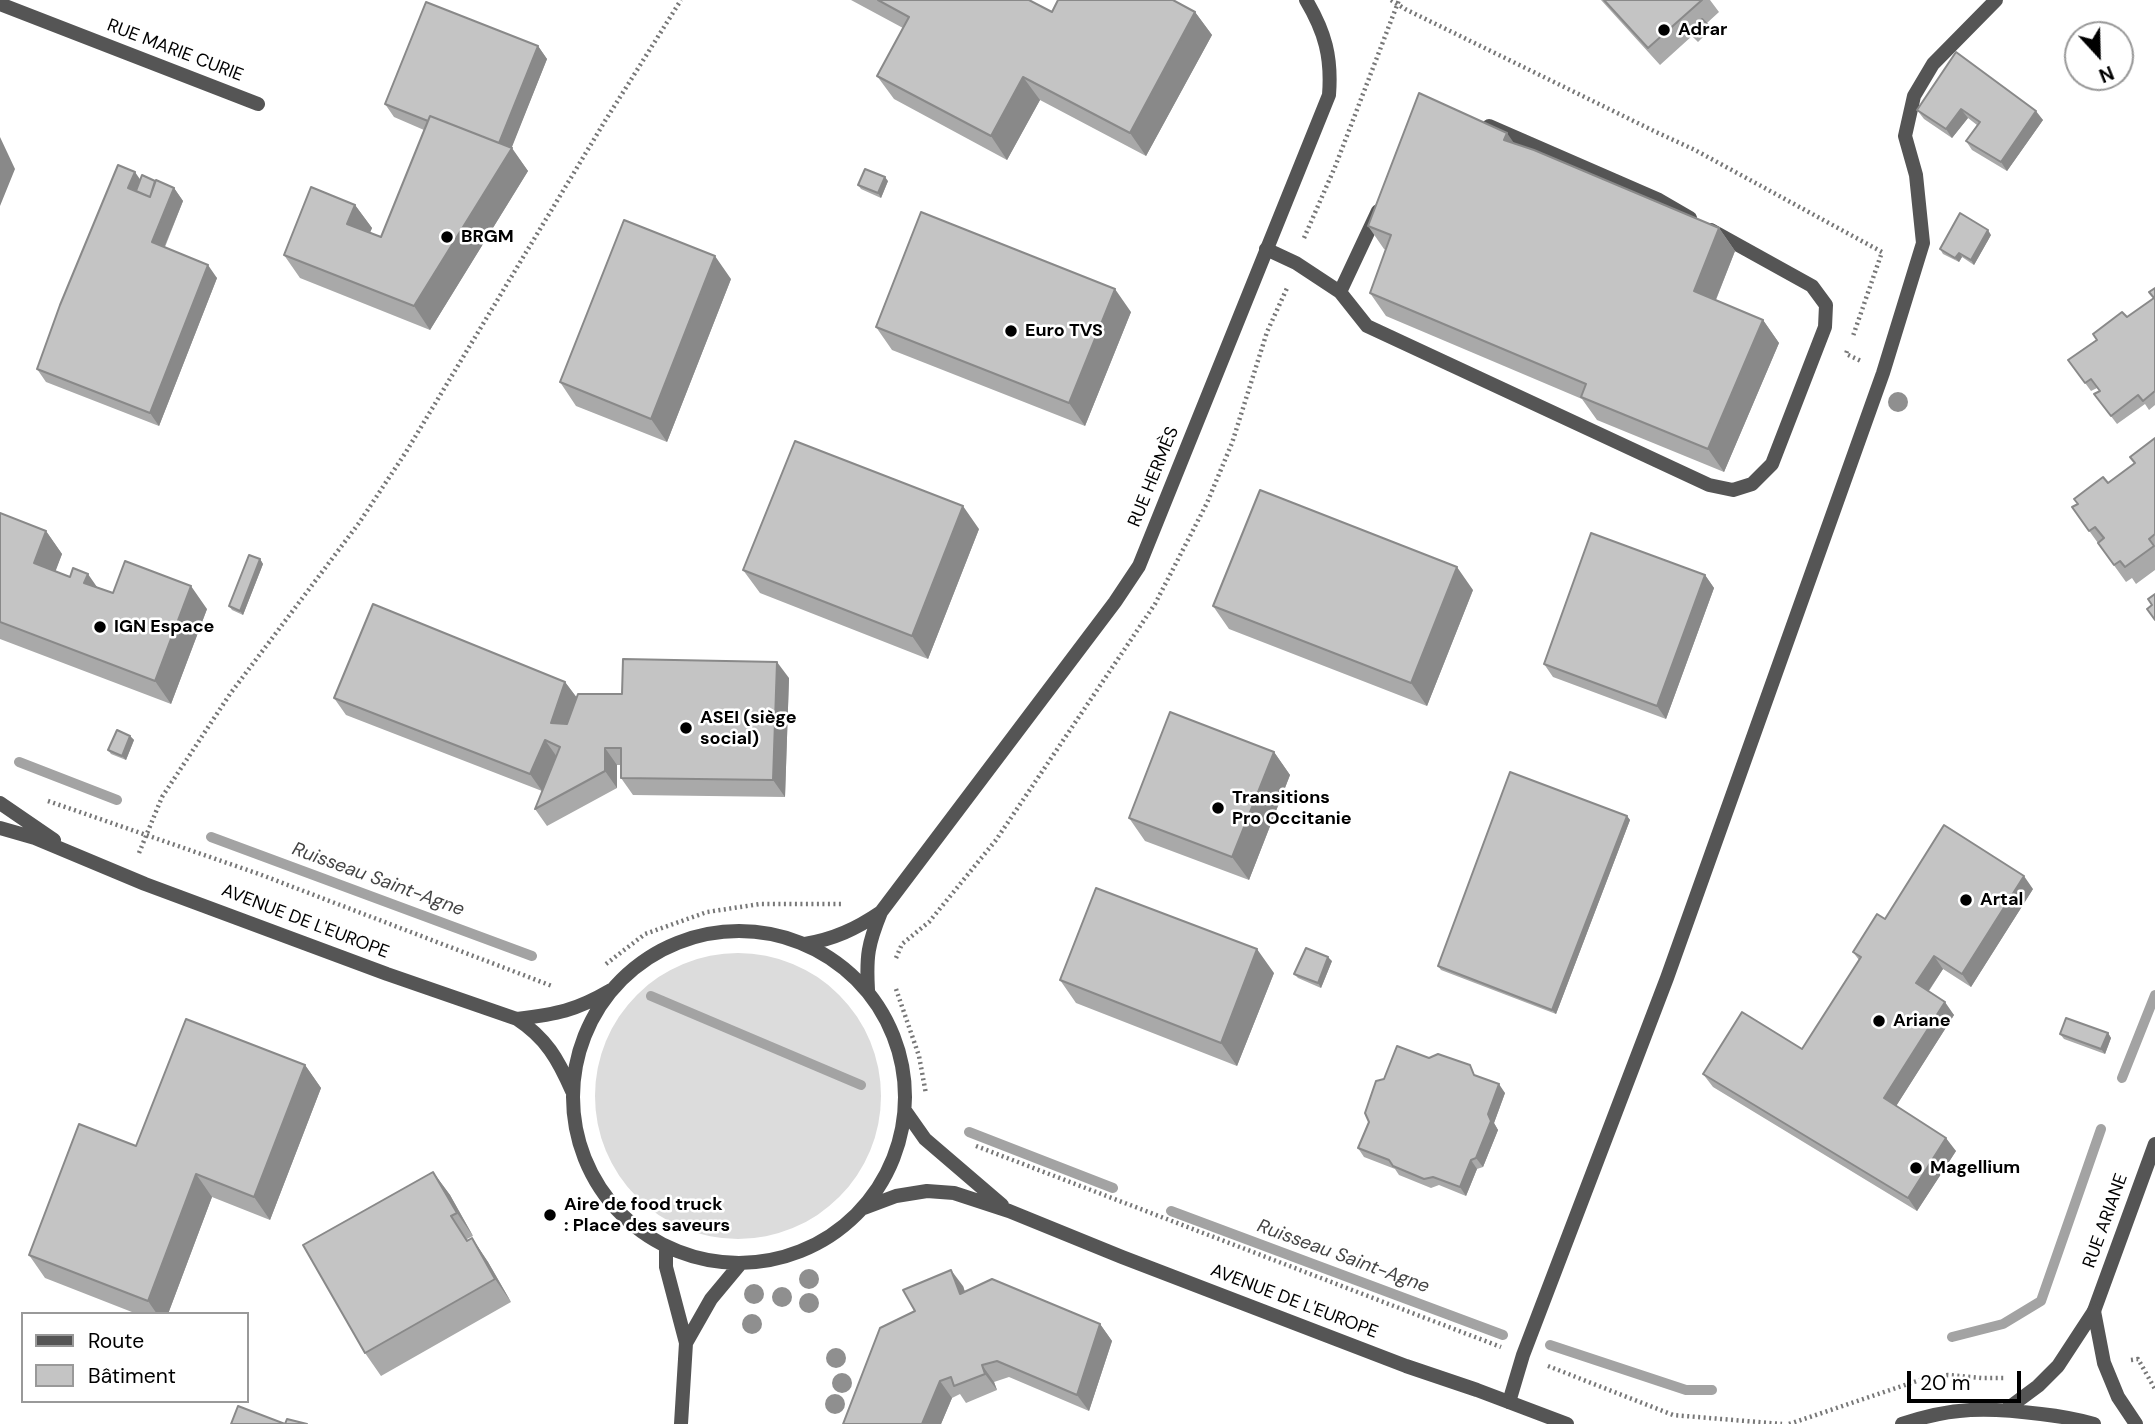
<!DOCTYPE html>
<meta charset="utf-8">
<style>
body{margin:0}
#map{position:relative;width:2155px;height:1424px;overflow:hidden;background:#fff;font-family:"DM Sans",sans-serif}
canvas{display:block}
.legend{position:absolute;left:21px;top:1312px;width:228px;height:91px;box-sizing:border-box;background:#fff;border:2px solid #999;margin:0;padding:9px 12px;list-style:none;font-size:21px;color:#000}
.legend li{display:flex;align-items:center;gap:14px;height:35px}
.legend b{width:35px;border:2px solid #999}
.north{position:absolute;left:2064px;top:21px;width:70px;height:70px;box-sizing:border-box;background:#fff;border:2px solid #999;border-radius:50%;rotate:158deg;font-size:19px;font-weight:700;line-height:28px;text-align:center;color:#000}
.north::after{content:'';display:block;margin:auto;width:24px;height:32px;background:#000;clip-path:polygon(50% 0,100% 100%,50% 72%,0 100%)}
.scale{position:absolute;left:1907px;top:1371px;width:114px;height:32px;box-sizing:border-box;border:4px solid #000;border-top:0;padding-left:9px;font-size:21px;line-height:24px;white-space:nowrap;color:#000;-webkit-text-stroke:5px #fff;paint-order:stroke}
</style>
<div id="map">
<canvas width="2155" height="1424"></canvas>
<ul class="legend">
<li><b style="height:9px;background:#555"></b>Route</li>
<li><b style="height:19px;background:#c4c4c4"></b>Bâtiment</li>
</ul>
<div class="north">N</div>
<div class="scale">20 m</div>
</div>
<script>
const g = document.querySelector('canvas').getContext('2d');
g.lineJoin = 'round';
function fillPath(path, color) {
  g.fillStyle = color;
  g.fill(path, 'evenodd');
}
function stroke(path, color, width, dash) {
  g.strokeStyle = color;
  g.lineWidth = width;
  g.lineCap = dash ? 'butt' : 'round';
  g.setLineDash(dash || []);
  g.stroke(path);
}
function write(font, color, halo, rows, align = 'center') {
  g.font = font + ' "DM Sans",sans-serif';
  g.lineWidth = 5;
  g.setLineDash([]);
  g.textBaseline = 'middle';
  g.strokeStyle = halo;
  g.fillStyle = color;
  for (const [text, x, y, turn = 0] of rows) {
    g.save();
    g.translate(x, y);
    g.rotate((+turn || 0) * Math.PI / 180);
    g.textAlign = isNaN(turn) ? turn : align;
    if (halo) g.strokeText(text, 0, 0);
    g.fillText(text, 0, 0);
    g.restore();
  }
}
const green = new Path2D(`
 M595 1096a143 143 0 1 1 286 0a143 143 0 1 1-286 0Z`);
const stream = new Path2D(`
 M 19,762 L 117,800
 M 211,837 L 532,956
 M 651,996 L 861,1085
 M 2122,1078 L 2155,995
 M 969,1132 L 1113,1188
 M 1171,1211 L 1503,1335
 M 1952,1337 L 2003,1324 L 2041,1301 L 2101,1129
 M 1550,1345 L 1686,1390 L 1712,1390`);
const path = new Path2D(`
 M 1391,0 L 1405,9 L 1656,132 L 1695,150 L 1882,252 L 1853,336
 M 1304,238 L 1335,167 L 1399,0
 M 1847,351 L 1846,354 L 1861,361
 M 48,801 L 259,874 L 552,986
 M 139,853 L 162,797 L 230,694 L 359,523 L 406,452 L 605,121 L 681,0
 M 896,958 L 902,944 L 929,922 L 996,840 L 1155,604 L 1207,503 L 1232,443 L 1267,332 L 1288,286
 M 606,964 L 645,934 L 707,912 L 760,904 L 841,904
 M 896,989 L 919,1056 L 926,1094
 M 976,1146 L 1501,1347
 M 2131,1360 L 2138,1359 L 2155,1389
 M 1548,1366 L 1673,1415 L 1782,1424
 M 1789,1424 L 1923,1379 L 1948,1375 L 1982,1378 L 2004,1378`);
const lane = new Path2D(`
 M 0,4 L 258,104
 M 1489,126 L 1659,200 L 1690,218
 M 1266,249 L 1296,263 L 1340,292 L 1367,326 L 1709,485 L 1733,490 L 1752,484 L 1772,464 L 1825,327 L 1826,305 L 1812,286 L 1711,230
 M 1340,292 L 1378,211
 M 2094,1311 L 2155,1144
 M 1509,1402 L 1523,1355 L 1667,978 L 1883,373 L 1923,243 L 1916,175 L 1905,136 L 1914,96 L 1933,64 L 1996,0`);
const street = new Path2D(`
 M 0,803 L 54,840
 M 0,828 L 35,838 L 145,884 L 387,974 L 517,1019 C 546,1038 558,1059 572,1091
 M573 1097a166 166 0 1 1 332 0a166 166 0 1 1-332 0Z
 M 805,944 C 834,939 856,929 881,912
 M 868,990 C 866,956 868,944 881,912 L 1115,602 L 1139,566 L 1329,95 C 1332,57 1325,32 1306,0
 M 517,1019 C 557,1014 575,1011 611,990
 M 906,1112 L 925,1139 L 1002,1205
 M 864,1208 L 896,1196 L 927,1191 L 954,1193 L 1009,1211 L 1122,1257 L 1406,1366 L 1477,1390 L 1567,1424
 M 666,1246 L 666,1267 L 686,1343 L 681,1424
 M 2094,1311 L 2104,1363 L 2118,1397 L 2136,1424
 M 686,1343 L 711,1299 L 741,1263
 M 2007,1409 L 2038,1386 L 2058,1366 L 2094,1311
 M 1902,1424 C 1952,1407 1988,1407 2041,1414 C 2059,1416 2076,1419 2094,1424`);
const trees = [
 [1898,402],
 [809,1279],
 [754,1294],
 [782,1297],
 [809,1303],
 [752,1324],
 [836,1358],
 [842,1383],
 [835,1404]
];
const wall = new Path2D(`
 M 851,0 L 1029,0 L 1052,12 L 1195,12 L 1212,35 L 1146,156 L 1040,100 L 1007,160 L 894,99 L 877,76 L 903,28 Z
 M 1601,0 L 1710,0 L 1719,12 L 1707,23 L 1711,29 L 1698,42 L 1692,36 L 1660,65 Z
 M 538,46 L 547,59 L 511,148 L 528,171 L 430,330 L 300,278 L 284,255 L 355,205 L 372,228 L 370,232 L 381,237 L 424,130 L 394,117 L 385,104 Z
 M 1956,52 L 2043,120 L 2007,171 L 1972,150 L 1966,141 L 1977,125 L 1968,118 L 1952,138 L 1924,119 L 1917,110 Z
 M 1513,143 L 1719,228 L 1735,251 L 1716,300 L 1763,320 L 1779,343 L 1724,472 L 1597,420 L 1582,399 L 1386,316 L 1370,293 L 1386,250 L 1384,249 L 1368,226 Z
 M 140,180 L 174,188 L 183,201 L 165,247 L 217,278 L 159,426 L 46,382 L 37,369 Z
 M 888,181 L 881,198 L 861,189 L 858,185 Z
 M 1991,235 L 1974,265 L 1962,257 L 1959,262 L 1943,254 L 1940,249 Z
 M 731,279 L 667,442 L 576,406 L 560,382 Z
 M 2155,288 L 2155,405 L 2149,410 L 2145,404 L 2117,424 L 2094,394 L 2100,391 L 2097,388 L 2091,391 L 2068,360 L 2154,298 Z
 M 1131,312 L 1085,426 L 892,350 L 876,327 Z
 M 2155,438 L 2155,570 L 2136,584 L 2132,578 L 2126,582 L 2072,507 L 2135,464 Z
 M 0,513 L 46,531 L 62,554 L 55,571 L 113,593 L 207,609 L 171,704 L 0,639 Z
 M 979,529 L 928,659 L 760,593 L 743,570 Z
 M 260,559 L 263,564 L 243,615 L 232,610 L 229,606 Z
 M 1705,575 L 1714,588 L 1666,719 L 1553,677 L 1544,664 Z
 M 1473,590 L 1427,706 L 1229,629 L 1213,606 Z
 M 789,678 L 785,797 L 633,795 L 621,778 L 621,765 L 617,765 L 617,788 L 547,826 L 535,809 L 542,791 L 346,715 L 334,698 L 565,682 L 577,698 Z
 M 130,736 L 134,740 L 126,760 L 111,754 L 108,750 Z
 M 1274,752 L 1290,775 L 1249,880 L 1145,841 L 1129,818 Z
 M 1627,816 L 1630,820 L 1556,1014 L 1441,970 L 1438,966 Z
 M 2033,889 L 1971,987 L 1943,969 L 1929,991 L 1954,1015 L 1896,1106 L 1956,1151 L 1917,1211 L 1713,1087 L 1703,1074 L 1802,1049 L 1859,960 L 1853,952 L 1885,919 Z
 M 1332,961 L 1321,988 L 1298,978 L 1294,974 Z
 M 1274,973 L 1237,1066 L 1076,1003 L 1060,980 Z
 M 2108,1033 L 2111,1038 L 2105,1054 L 2064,1039 L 2060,1034 Z
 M 305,1065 L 321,1088 L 270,1220 L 212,1197 L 168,1314 L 137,1314 L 45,1278 L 29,1255 L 136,1146 Z
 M 1477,1076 L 1505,1093 L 1494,1123 L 1498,1130 L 1483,1167 L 1477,1169 L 1466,1196 L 1439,1185 L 1431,1188 L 1399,1175 L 1395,1169 L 1364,1157 L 1358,1148 L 1369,1122 Z
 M 433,1172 L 450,1195 L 473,1236 L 467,1239 L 468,1240 L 472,1238 L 488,1262 L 511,1302 L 381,1376 L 365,1353 Z
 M 963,1286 L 965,1292 L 1100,1324 L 1112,1341 L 1089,1411 L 1009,1377 L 994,1382 L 997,1390 L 966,1403 L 960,1394 L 952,1398 L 941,1424 L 915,1311 Z`);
const shadedWall = new Path2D(`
 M 1195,12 L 1212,35 L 1146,156 L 1130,133 Z
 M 538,46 L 547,59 L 510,152 L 512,148 L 528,171 L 430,330 L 414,306 L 497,149 Z
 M 1023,77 L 1040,100 L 1007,160 L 991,136 Z
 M 1961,109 L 1968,118 L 1952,138 L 1946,129 Z
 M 2036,111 L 2043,120 L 2007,171 L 2001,162 Z
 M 1507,133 L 1523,156 L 1504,140 Z
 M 0,137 L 15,169 L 0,206 Z
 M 135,172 L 144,185 L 139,198 L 128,188 Z
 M 885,177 L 888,181 L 881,198 L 878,193 Z
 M 174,188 L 183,201 L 161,255 L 152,242 Z
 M 355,205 L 372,228 L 364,247 L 347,224 Z
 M 1719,228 L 1735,251 L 1710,314 L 1694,291 Z
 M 1988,230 L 1991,235 L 1974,265 L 1971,260 Z
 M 1959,253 L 1962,257 L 1959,262 L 1955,258 Z
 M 715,256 L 731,279 L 667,442 L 651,419 Z
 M 208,265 L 217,278 L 159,426 L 150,413 Z
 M 1115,289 L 1131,312 L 1085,426 L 1069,403 Z
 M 1763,320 L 1779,343 L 1724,472 L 1708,449 Z
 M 963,506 L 979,529 L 928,659 L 912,636 Z
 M 46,531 L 62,554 L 50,586 L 34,563 Z
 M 260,559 L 263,564 L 243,615 L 240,611 Z
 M 1457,567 L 1473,590 L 1427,706 L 1411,683 Z
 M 88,574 L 104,597 L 84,583 Z
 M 1705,575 L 1714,588 L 1666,719 L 1657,706 Z
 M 191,586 L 207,609 L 171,704 L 155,681 Z
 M 777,662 L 789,678 L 785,797 L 773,780 Z
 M 565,682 L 577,698 L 562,740 L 551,723 Z
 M 130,736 L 134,740 L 126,760 L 122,756 Z
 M 545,740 L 557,757 L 542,791 L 530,774 Z
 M 605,748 L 617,765 L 617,788 L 605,771 Z
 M 1274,752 L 1290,775 L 1249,880 L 1232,857 Z
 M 1627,816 L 1630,820 L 1556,1014 L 1552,1010 Z
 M 2024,876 L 2033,889 L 1971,987 L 1962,974 Z
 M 1257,949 L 1274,973 L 1237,1066 L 1221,1043 Z
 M 1934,956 L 1943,969 L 1925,996 L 1916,983 Z
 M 1328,957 L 1332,961 L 1321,988 L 1318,983 Z
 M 1945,1002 L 1954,1015 L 1893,1111 L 1884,1098 Z
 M 2108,1033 L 2111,1038 L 2105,1054 L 2101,1049 Z
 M 305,1065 L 321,1088 L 270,1220 L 254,1197 Z
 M 1499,1084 L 1505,1093 L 1494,1123 L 1498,1130 L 1483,1167 L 1476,1158 L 1488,1114 Z
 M 1946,1138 L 1956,1151 L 1917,1211 L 1908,1198 Z
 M 1471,1160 L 1477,1169 L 1466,1196 L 1460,1187 Z
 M 433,1172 L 450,1195 L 473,1236 L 457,1213 Z
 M 196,1174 L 212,1197 L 168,1314 L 157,1314 L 148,1301 Z
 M 472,1238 L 488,1262 L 511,1302 L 495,1279 Z
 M 951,1270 L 963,1286 L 971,1311 L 960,1294 Z
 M 1100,1324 L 1112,1341 L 1089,1411 L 1077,1395 Z
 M 982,1365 L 994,1382 L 997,1390 L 985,1374 Z
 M 940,1381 L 952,1398 L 941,1424 L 922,1424 Z`);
const building = new Path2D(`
 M 878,0 L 1029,0 L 1052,12 L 1058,0 L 1173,0 L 1195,12 L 1130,133 L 1023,77 L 991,136 L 877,76 L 909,17 Z
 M 1604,0 L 1702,0 L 1648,48 Z
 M 426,2 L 538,46 L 499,143 L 430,116 L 428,121 L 385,104 Z
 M 1702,19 L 1708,25 L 1695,37 L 1689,32 Z
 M 1956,52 L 2036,111 L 2001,162 L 1966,141 L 1980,122 L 1961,109 L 1946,129 L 1917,110 Z
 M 1419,93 L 1507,133 L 1504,140 L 1534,150 L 1719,228 L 1694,291 L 1763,320 L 1708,449 L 1581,397 L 1586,384 L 1370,293 L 1391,235 L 1368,226 Z
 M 430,116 L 512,148 L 414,306 L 284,255 L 311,187 L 355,205 L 347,224 L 381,237 Z
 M 118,165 L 135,172 L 128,188 L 150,197 L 156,180 L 174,188 L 152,242 L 208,265 L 150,413 L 37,369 L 60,305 Z
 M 865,169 L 885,177 L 878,193 L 858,185 Z
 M 142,175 L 155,181 L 150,197 L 136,191 Z
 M 921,212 L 1115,289 L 1069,403 L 876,327 Z
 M 1960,213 L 1988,230 L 1971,260 L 1959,253 L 1955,258 L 1940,249 Z
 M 624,220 L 715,256 L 651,419 L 560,382 Z
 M 2155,288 L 2155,391 L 2143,401 L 2138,395 L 2111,416 L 2094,394 L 2100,391 L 2091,379 L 2085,383 L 2068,360 L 2097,340 L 2093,334 L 2122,312 L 2127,317 L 2154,298 L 2149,292 Z
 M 2155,438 L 2155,534 L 2149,539 L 2154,546 L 2125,567 L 2120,561 L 2114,565 L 2098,543 L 2104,538 L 2095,527 L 2089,531 L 2072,507 L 2078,504 L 2074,499 L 2103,477 L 2108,483 L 2135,463 L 2130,457 Z
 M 795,441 L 963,506 L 912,636 L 743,570 Z
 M 1260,490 L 1457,567 L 1411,683 L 1213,606 Z
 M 0,513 L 46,531 L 34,563 L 70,577 L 73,568 L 88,574 L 84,583 L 113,593 L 125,561 L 191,586 L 155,681 L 0,622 Z
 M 1591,533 L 1705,575 L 1657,706 L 1544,664 Z
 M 249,555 L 260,559 L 240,611 L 229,606 Z
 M 2155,594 L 2155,620 L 2147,609 L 2152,605 L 2148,599 Z
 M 373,604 L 565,682 L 551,723 L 567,724 L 578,694 L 622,694 L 623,659 L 777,662 L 773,780 L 621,778 L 621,748 L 605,748 L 605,771 L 535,809 L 560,747 L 545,740 L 530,774 L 334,698 Z
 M 1170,712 L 1274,752 L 1232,857 L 1129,818 Z
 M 117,730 L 130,736 L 122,756 L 108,750 Z
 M 1510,772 L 1627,816 L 1552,1010 L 1438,966 Z
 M 1944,825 L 2024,876 L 1962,974 L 1934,956 L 1916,983 L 1945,1002 L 1884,1098 L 1946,1138 L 1908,1198 L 1703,1074 L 1742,1012 L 1802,1049 L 1861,957 L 1853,952 L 1877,914 L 1885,919 Z
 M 1096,888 L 1257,949 L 1221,1043 L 1060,980 Z
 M 1306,948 L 1328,957 L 1318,983 L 1294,974 Z
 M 2066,1018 L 2108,1033 L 2101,1049 L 2060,1034 Z
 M 186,1019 L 305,1065 L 254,1197 L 196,1174 L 148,1301 L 29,1255 L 79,1124 L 136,1146 Z
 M 1397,1046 L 1429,1058 L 1438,1054 L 1470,1065 L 1474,1075 L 1499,1084 L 1488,1114 L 1491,1121 L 1476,1158 L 1471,1160 L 1460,1187 L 1433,1177 L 1424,1179 L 1393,1166 L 1389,1160 L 1358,1148 L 1369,1122 L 1365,1113 L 1376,1081 L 1384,1079 Z
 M 433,1172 L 457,1213 L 451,1216 L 467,1241 L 472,1238 L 495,1279 L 365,1353 L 303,1245 Z
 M 951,1270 L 960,1294 L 992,1279 L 1100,1324 L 1077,1395 L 997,1361 L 982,1365 L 985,1374 L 954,1386 L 951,1377 L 940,1381 L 922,1424 L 843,1424 L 880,1328 L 915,1311 L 903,1290 Z
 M 238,1406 L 285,1424 L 231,1424 Z
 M 287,1419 L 307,1424 L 285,1424 Z`);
const markers = [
 [1664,30,7,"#000"],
 [447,237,7,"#000"],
 [1011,331,7,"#000"],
 [100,627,7,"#000"],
 [686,728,7,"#000"],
 [1218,808,7,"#000"],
 [1966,900,7,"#000"],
 [1879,1021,7,"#000"],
 [1916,1168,7,"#000"],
 [550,1215,7,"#000"]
];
const poiNames = [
 ["Adrar",1678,30],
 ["BRGM",461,237],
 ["Euro TVS",1025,331],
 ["IGN Espace",114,627],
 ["ASEI (siège",700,718],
 ["social)",700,739],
 ["Transitions",1232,798],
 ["Pro Occitanie",1232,819],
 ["Artal",1980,900],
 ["Ariane",1893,1021],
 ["Magellium",1930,1168],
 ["Aire de food truck",564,1205],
 [": Place des saveurs",564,1226]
];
const streetNames = [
 ["RUE MARIE CURIE",175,51,21],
 ["RUE HERMÈS",1154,477,-68],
 ["AVENUE DE L'EUROPE",305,922,21],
 ["RUE ARIANE",2106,1221,-70],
 ["AVENUE DE L'EUROPE",1294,1302,21]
];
const waterNames = [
 ["Ruisseau Saint-Agne",378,880,20],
 ["Ruisseau Saint-Agne",1343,1257,20]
];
fillPath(green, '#dcdcdc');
stroke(stream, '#a3a3a3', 10);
stroke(path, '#777', 4.5, [2, 3.5]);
stroke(lane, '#555', 14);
stroke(street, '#555', 14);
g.fillStyle = '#8f8f8f';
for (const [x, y] of trees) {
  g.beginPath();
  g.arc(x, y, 10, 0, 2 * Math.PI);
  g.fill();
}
fillPath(wall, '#a9a9a9');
fillPath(shadedWall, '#898989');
fillPath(building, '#c4c4c4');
stroke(building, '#898989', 2);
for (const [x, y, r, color] of markers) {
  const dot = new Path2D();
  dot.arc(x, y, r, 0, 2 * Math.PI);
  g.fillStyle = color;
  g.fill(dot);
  stroke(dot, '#fff', 2.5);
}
write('bold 18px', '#000', '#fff', poiNames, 'left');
write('18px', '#000', '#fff', streetNames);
write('italic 19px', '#444', '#fff', waterNames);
</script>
